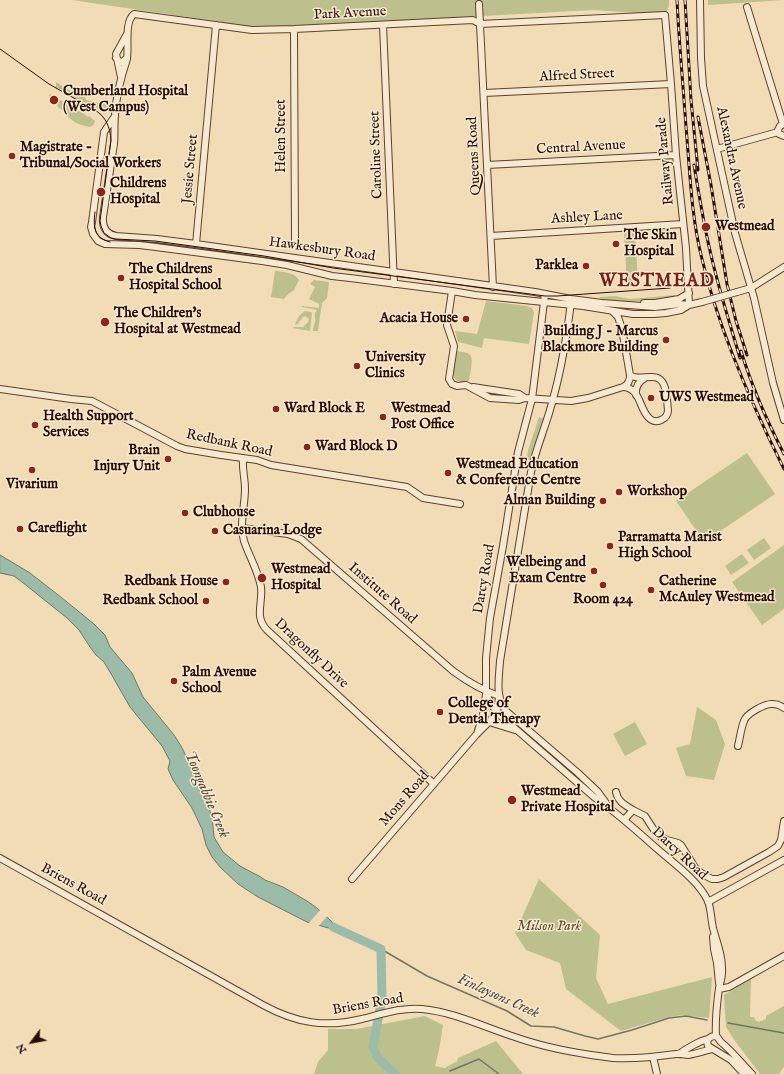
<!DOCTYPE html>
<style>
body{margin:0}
#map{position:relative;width:784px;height:1074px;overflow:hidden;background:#f2dcb6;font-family:"IM FELL English",serif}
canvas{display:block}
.north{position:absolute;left:12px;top:1022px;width:40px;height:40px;-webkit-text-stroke:3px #f7e8d0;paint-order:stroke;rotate:238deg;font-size:11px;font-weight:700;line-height:16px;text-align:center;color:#290d00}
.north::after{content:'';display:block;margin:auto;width:14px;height:18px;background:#290d00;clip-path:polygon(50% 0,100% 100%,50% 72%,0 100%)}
</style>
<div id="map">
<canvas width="784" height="1074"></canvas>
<div class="north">N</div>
</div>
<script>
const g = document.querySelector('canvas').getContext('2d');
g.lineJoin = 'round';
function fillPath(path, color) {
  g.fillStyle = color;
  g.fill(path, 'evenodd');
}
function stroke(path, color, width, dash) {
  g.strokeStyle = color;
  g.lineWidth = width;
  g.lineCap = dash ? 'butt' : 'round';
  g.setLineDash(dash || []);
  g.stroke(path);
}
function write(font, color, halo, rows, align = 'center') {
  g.font = font + ' "IM FELL English",serif';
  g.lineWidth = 3;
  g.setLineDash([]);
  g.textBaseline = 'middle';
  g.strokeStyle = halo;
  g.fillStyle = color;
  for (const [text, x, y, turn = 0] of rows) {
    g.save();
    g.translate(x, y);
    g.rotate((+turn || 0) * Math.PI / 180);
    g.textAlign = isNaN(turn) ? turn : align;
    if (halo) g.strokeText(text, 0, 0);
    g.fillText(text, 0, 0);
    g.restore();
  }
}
const green = new Path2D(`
 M 72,0 L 669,0 L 669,6 L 665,15 L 594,10 L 261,28 Z
 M 708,0 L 784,0 L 708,5 Z
 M 56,82 C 66,88 73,94 84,94 L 86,100 L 109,105 L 109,111 L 102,109 L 101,111 L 105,115 L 98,109 L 97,110 L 56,87 Z
 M 50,94 L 86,115 L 86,116 L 88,117 L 89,116 L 95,121 L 93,126 L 92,125 L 91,127 C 75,124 75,123 63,112 L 63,111 L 58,107 L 57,104 L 54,103 L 49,96 Z
 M 635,231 L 638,282 L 627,283 L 624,232 Z
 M 275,271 L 277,271 C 284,272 296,273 299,280 L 294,290 L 287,295 L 284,299 L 271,297 Z
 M 314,280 L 329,282 L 327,298 L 322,303 L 318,331 L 313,331 C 313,328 314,325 315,322 C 316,317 313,314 317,310 L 302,307 L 302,306 L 319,308 L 319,304 L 309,299 L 315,287 L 310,284 Z
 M 675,295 L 676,299 L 655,302 L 603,300 L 599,297 L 615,296 L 630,299 Z
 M 486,301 L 527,306 L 532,308 L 534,312 L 529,344 L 484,338 L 482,348 L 458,342 L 455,331 L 477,334 Z
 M 305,311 L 311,312 L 312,314 L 310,331 L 293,328 L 294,327 L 303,327 L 308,322 L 309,319 L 305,316 C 300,318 300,324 295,325 C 296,320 300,314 305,311 Z
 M 458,351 C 462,352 468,352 470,355 C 474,358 470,375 469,380 C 466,383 464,384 460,382 C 448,378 454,362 455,352 Z
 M 539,417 L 544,419 L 532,452 L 530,462 L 524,471 L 528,451 Z
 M 747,453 L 775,494 L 704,542 L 676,501 Z
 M 764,538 L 771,548 L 754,560 L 747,550 Z
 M 784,545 L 784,609 L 762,625 L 732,582 Z
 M 742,554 L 749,563 L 731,575 L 725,566 Z
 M 697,707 L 716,720 L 725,744 L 714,780 L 686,776 L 676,748 L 690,744 Z
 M 635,722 L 647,744 L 625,756 L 613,734 Z
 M 539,879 L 600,935 L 596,978 L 608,1004 L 712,977 L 709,1018 L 682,1015 L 669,1017 L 621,1031 L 566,989 L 560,963 L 526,950 L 515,933 Z
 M 751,979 L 750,1017 L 754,1017 L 755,1020 L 759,1022 L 766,1019 L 766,1016 L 784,1006 L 784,1067 L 779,1074 L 760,1074 L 735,1041 L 726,1027 L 724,995 Z
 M 425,1016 L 443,1025 L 439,1050 L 435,1066 L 445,1068 L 457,1061 L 458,1058 L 496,1041 L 523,1074 L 314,1074 L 318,1062 L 328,1050 L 328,1029 L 356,1029 Z`);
const water = new Path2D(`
 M 0,555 L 30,573 L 62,598 L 94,624 L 105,635 L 110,647 L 132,673 L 143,697 L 174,735 L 181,746 L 188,760 L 197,785 L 209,808 L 212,817 L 214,837 L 223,852 L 240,866 L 253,873 L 259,876 L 265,880 L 283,887 L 307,901 L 317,908 L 343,932 L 307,922 L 258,897 L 238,884 L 220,867 L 212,857 L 206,845 L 202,829 L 192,808 L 173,780 L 168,769 L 170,761 L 162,746 L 130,707 L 110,672 L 104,662 L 96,655 L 90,647 L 79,630 L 67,618 L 22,582 L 14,576 L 0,573 Z`);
const pier = new Path2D(`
 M 321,909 L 328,915 L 318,927 L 308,924 Z`);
const stream = new Path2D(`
 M 381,949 L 427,976 L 507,1011 L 531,1026 L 554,1027 L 585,1036 L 598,1039 L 632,1030 L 669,1018 L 686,1016 L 707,1020
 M 728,1023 L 784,1033
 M 450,1071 L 479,1059 L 499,1074`);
const river = new Path2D(`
 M 333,927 L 381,949 L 382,998 L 373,1047 L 378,1058 L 395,1074`);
const minor = new Path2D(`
 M 700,0 L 701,58 L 703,86 L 735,233 L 754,298 L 773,383 L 784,420
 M 479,4 L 493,287
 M 747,7 L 783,124
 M 383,25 L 394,284
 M 294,29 L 295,241
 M 116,58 L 119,61 L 122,62 L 127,58 C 129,46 124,22 134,14 L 252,30 L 294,29 L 473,20 L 480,24 L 665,15 L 671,84 L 676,155 L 686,248 L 689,305
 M 127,59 C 121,77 116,96 115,115 C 114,125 115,134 114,144 L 103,217 C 102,227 106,234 116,236 L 157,239 L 196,244 L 535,292 L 571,299 L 602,303 L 655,307 L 680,304 L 689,305 L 702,302
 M 121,77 L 116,54 L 127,34
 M 484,93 L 671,84
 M 115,116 L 104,132 L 92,222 L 91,227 L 93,234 L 98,241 L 105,244 L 139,245 L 156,247 L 262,261 L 287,265 L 332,276 L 350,278 L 452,291 L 475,295 L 583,306 L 633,314 L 654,314 L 666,313 L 681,310 L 689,305
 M 784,124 L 780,126 L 778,130 L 779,134 L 784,136
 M 717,149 L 778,132
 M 487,165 L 676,155
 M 491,236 L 683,224
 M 196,244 L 216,25
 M 452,291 L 447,325 L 454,346 L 449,379 L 452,384 L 457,386 L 466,385 L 490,398 L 519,400 L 525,398 L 571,401 L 588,398 L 623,387 C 628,385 630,381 630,375 L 622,329 L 618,317 L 612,311
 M 737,292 L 751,288 L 784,267
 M 545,294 L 532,399 L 518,452 L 503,546 L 490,618 L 486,658 L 486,692 C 489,703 495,710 503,718 L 594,797 C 616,812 635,829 655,847 C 672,862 698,880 708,901 C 711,909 711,919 713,928 C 717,943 723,957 722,973 C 722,978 720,983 719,988 C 717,1003 715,1020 716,1036
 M 571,302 C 567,335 562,367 553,399 C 547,424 536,447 531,472 L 500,661 C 499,678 495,697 506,711 L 578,773 L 598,792 L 606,803
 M 644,303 L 655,303 L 679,299 L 689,293
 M 473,387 L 519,394 L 525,398
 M 624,387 C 641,389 639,409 649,418 C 656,425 668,419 668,410 C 667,402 667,392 664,385 C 657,369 640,383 630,375
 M 0,389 L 71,399 L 92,401 L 177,446 L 185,449 L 221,455 L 257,460 L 271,465 L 407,487 L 423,498 L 460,504
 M 636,395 C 635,387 638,382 645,378
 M 243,458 C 242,469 245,478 245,489 C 245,506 239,524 244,541 C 249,556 258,570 261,587 C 263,603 254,617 267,630 L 434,784
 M 242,528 L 288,534 L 301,539 L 453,671 C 468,682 481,690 499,696
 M 489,722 L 515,730
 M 477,734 L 484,711 L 486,694
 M 738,746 C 740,738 741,728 744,721 C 746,714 765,703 773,704 C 777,704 781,706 784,708
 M 616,792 C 618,802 625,805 633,810
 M 624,820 L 633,810 L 645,816 L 654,830 L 661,837 L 667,840 L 678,843 L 681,845 L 696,869 L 704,875 L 712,879 L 718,879 L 724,877 L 769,852 L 778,846 L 781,840 L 784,821
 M 0,858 L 263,1005 C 296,1023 325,1028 362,1019 C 382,1014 402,1007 422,1009 C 454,1012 484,1027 515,1037 C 540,1046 565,1051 591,1055 C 598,1056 606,1057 613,1058 C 634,1059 655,1057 676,1054 C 680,1053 684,1055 688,1055 C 696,1054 704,1051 712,1049
 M 352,879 L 476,735 L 489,722 L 497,712 L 499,697
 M 708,902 L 784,860
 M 713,937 L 714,949 L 717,963 L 719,983
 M 719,989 L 729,987 L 784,956
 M 716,1036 C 709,1036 706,1040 708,1046 L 731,1060 L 744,1074
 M 716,1036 C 719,1038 719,1041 722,1043 C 733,1052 742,1064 752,1074
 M 679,1054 C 687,1048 700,1041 708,1039
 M 653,1057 L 657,1074`);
const tram = new Path2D(`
 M 0,49 L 49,84 L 95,110 C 106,117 110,127 111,140 L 100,221 L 101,226 L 104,233 L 111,238 L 116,239 L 155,241 L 264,256 L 333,268 L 545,296 L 557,296 L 670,288
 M 95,212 C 93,227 94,238 110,242`);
const rail = new Path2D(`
 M 677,0 C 679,42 683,84 686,127 C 690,171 691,216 702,259 C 719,331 751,403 784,469
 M 685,0 L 691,100 L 698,170
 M 698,117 L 711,185 L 727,284 L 736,321 L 747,355
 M 694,165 C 699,195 704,226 711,255 C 719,290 730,324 740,358
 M 741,351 C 752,387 767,421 784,454`);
const minorBridge = new Path2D(`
 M 702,302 L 737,292`);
const markers = [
 [54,100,5,"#8f2418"],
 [12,156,4,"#8f2418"],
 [101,192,5,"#8f2418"],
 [706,227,5,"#8f2418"],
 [616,244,4,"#8f2418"],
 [586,266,4,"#8f2418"],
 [121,278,4,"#8f2418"],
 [466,319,4,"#8f2418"],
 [105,322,5,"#8f2418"],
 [666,340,4,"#8f2418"],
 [357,366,4,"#8f2418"],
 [651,398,4,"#8f2418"],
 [276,409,4,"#8f2418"],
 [383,417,4,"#8f2418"],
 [35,425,4,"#8f2418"],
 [307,447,4,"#8f2418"],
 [168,459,4,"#8f2418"],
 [32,470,4,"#8f2418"],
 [448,473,4,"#8f2418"],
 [619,492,4,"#8f2418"],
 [603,501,4,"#8f2418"],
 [185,513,4,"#8f2418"],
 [20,529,4,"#8f2418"],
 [215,531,4,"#8f2418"],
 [610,546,4,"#8f2418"],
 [594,571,4,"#8f2418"],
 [262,578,5,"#8f2418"],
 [226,582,4,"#8f2418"],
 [603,585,4,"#8f2418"],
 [651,590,4,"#8f2418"],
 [206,601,4,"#8f2418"],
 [174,681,4,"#8f2418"],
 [440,712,4,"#8f2418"],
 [512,800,5,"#8f2418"]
];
const streetNames = [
 ["Park Avenue",350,14,-3],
 ["Alfred Street",577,76,-3],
 ["Helen Street",282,136,-90],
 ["Central Avenue",581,148,-3],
 ["Caroline Street",377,155,-92],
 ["Queens Road",475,156,-93],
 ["Alexandra Avenue",731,158,78],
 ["Railway Parade",666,161,-95],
 ["Jessie Street",191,169,-85],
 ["Ashley Lane",587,218,-3],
 ["Hawkesbury Road",322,250,8],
 ["Redbank Road",229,444,12],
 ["Darcy Road",485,579,-80],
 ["Institute Road",382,594,41],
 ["Dragonfly Drive",311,654,43],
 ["Mons Road",405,799,-49],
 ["Darcy Road",679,854,43],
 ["Briens Road",73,885,29],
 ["Briens Road",368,1005,-10]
];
const poiNames = [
 ["Cumberland Hospital",63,92],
 ["(West Campus)",63,108],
 ["Magistrate -",20,148],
 ["Tribunal/Social Workers",20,164],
 ["Childrens",110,184],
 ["Hospital",110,200],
 ["Westmead",715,227],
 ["The Skin",624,236],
 ["Hospital",624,252],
 ["Parklea",578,266,"right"],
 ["The Childrens",129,270],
 ["Hospital School",129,286],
 ["The Children's",114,314],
 ["Hospital at Westmead",114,330],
 ["Acacia House",458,319,"right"],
 ["Building J - Marcus",658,332,"right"],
 ["Blackmore Building",658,348,"right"],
 ["University",365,358],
 ["Clinics",365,374],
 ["UWS Westmead",659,398],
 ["Ward Block E",284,409],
 ["Westmead",391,409],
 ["Post Office",391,425],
 ["Health Support",43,417],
 ["Services",43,433],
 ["Ward Block D",315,447],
 ["Brain",160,451,"right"],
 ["Injury Unit",160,467,"right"],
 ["Westmead Education",456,465],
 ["& Conference Centre",456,481],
 ["Vivarium",32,485,"center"],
 ["Workshop",627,492],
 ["Alman Building",595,501,"right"],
 ["Clubhouse",193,513],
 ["Careflight",28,529],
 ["Casuarina Lodge",223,531],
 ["Parramatta Marist",618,538],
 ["High School",618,554],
 ["Welbeing and",586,563,"right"],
 ["Exam Centre",586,579,"right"],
 ["Westmead",271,570],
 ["Hospital",271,586],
 ["Redbank House",218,582,"right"],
 ["Catherine",659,582],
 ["McAuley Westmead",659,598],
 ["Room 424",603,600,"center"],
 ["Redbank School",198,601,"right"],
 ["Palm Avenue",182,673],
 ["School",182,689],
 ["College of",448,704],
 ["Dental Therapy",448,720],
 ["Westmead",521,792],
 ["Private Hospital",521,808]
];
const parkNames = [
 ["Milson Park",549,927]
];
const waterNames = [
 ["Toongabbie Creek",206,795,67],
 ["Finlaysons Creek",498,997,24]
];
const districtNames = [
 ["WESTMEAD",657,282]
];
fillPath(green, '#bcc08d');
fillPath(water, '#9cbcaa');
stroke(water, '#6e7666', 1);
fillPath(pier, '#f2dcb6');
stroke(stream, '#6e7666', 1.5);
stroke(river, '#9cbcaa', 9);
stroke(minor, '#5b412e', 8);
stroke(minor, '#f7e8d0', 6);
stroke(tram, '#290d00', 1);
stroke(rail, '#290d00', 3);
stroke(rail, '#f7e8d0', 1.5, [4.5]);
stroke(minorBridge, '#5b412e', 8, []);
stroke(minorBridge, '#f7e8d0', 6);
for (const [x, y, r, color] of markers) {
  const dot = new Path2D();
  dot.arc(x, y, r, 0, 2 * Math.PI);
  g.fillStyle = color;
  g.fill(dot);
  stroke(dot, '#f7e8d0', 1.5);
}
write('14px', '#290d00', '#f7e8d0', streetNames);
write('bold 14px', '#290d00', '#f7e8d0', poiNames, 'left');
write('italic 14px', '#5c4c31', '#f7e8d0', parkNames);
write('italic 15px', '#514a3c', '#f7e8d0', waterNames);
g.letterSpacing = '1px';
write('bold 18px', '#7a1f14', '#f7e8d0', districtNames);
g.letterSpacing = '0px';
</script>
